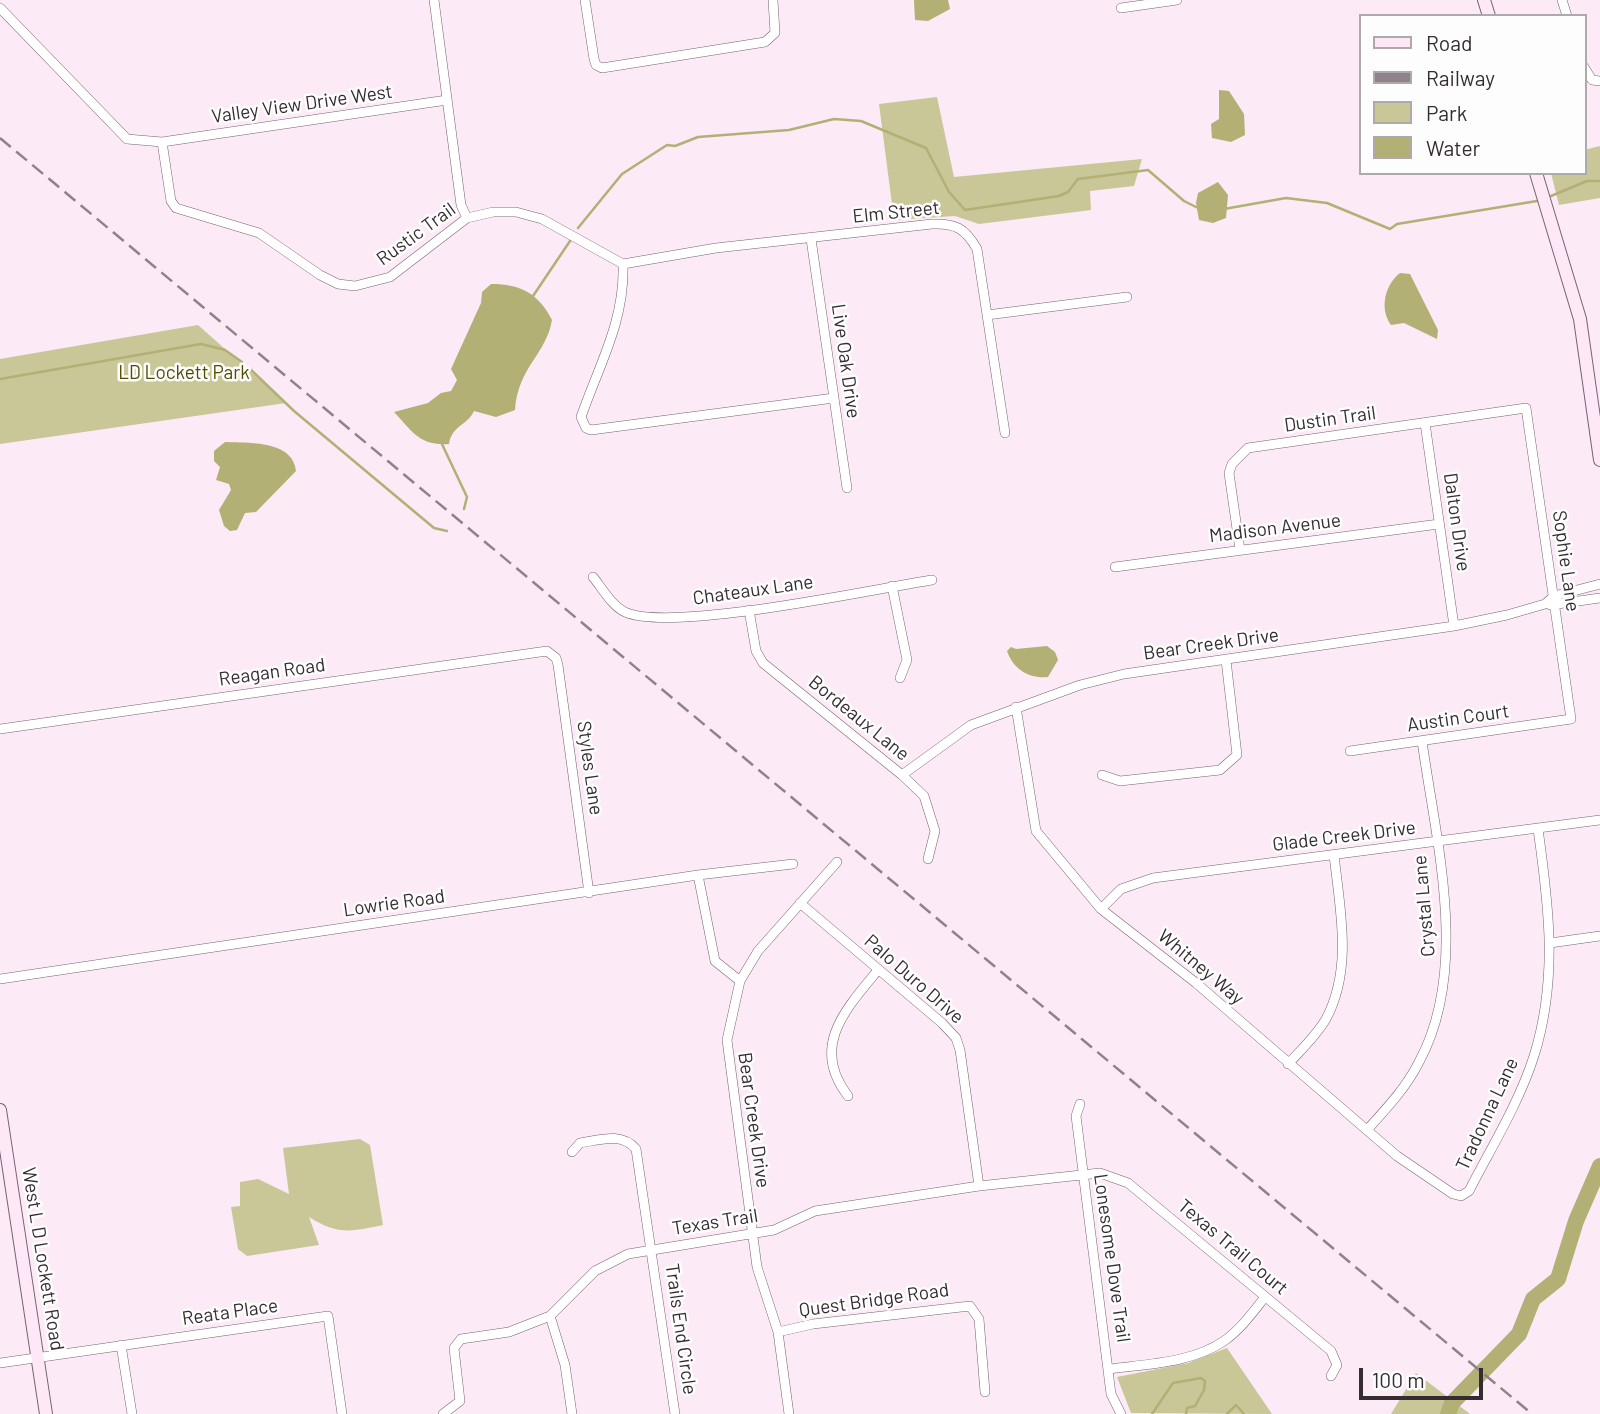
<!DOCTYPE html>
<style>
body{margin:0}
#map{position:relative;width:1600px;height:1414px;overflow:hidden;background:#fceaf6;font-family:Barlow,sans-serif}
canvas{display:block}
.legend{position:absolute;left:1359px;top:14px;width:228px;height:161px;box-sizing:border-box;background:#fdfdfd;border:2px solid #ada9ac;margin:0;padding:9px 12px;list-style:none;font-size:21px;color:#352c32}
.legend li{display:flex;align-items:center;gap:14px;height:35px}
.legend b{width:35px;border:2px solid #ada9ac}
.scale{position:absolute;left:1359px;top:1368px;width:124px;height:32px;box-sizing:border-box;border:4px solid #352c32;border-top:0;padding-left:9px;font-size:21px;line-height:24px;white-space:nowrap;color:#352c32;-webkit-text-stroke:5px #fdfdfd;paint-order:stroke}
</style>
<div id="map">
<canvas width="1600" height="1414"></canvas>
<ul class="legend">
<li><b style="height:9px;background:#fee8f7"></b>Road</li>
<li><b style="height:9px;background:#8f828a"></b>Railway</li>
<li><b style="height:19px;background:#c9c797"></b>Park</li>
<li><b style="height:19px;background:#b2b074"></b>Water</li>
</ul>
<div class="scale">100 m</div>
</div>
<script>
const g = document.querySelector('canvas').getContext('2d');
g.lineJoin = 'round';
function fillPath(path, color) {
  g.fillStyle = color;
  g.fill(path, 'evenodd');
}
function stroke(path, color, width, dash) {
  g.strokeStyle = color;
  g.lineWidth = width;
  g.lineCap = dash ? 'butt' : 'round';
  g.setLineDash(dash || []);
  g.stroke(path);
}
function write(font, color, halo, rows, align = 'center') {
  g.font = font + ' Barlow,sans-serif';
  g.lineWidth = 5;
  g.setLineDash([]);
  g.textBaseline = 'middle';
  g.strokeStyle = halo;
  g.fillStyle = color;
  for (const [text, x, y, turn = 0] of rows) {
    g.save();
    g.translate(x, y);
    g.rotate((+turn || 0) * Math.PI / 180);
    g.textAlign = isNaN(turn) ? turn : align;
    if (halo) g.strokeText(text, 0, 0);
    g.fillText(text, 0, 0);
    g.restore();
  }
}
const green = new Path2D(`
 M 937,97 L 954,177 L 1142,159 L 1134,186 L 1090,191 L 1091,210 L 979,224 L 955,216 L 894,220 L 879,104 Z
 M 1600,146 L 1600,198 L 1559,205 L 1551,173 L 1584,173 L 1584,150 Z
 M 198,325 L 286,403 L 0,444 L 0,359 Z
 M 360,1139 L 370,1145 L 383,1225 C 349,1232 338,1235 309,1217 L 319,1245 L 247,1256 L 238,1249 L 231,1207 L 240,1206 L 240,1182 L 258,1179 L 289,1194 L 283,1148 Z
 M 1227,1348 L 1272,1414 L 1131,1413 L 1117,1377 L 1188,1363 Z
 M 1416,1373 L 1470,1414 L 1391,1414 Z`);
const water = new Path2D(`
 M 914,0 L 948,0 L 950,9 L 928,21 L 915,20 Z
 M 1219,90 L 1229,91 L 1244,114 L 1245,135 L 1231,142 L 1212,138 L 1211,124 L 1219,119 Z
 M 1218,182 L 1228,195 L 1226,218 L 1213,223 L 1199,220 L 1196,203 L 1198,193 Z
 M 1400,273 L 1410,274 L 1438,330 L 1437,339 L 1404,323 L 1391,325 C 1379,308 1385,285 1400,273 Z
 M 491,284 C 521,284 539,294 552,320 C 546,355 518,367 515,410 L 496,417 L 474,411 C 467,426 452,425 449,444 C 419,446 412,431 394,412 L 428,403 L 441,393 L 451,391 L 457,380 L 451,369 L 481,303 L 482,292 Z
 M 225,442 C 248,443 293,440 296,471 L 256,512 L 245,513 L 237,530 L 230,531 L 224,526 L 219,510 L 231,490 L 229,484 L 216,480 L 220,467 L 214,461 L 214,451 Z
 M 1047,646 L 1055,652 L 1058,660 L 1048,677 C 1029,679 1013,669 1007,651 L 1011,647 L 1016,649 Z`);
const stream = new Path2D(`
 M 1551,196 L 1587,181 L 1600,181
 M 1224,209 L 1286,198 L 1327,203 L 1390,229 L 1397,224 L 1537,201
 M 578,228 L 622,174 L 667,145 L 675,146 L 698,137 L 789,130 L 834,119 L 861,121 L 926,148 L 949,192 L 965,210 L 1059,196 L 1068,192 L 1078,179 L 1148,170 L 1184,201 L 1200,209
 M 533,296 L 570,241
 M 249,368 L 294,411 L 434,528 L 447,531
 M 0,379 L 201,344 L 225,350 L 242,362
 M 441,442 L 467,497 L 464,509
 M 1152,1414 L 1173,1383 L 1201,1378 L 1205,1381 L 1204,1390 L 1195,1406 L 1187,1408 L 1186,1414
 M 1227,1414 L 1236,1405 L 1244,1414`);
const river = new Path2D(`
 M 1448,1414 L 1452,1403 L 1519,1334 L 1533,1299 L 1558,1279 L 1576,1221 L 1600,1166`);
const street = new Path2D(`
 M 434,0 L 461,205 L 467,218
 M 585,0 L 594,59 L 596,65 L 602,68 L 765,42 L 775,33 L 773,0
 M 1562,0 L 1567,16
 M 0,8 L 127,139 L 162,142 L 447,100
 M 1121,8 L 1177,0
 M 1584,67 L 1592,80 L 1600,81
 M 162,142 L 171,201 L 176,208 L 259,233 L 320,275 L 338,284 L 355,286 L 390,277 L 467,218 L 493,212 L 516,212 L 542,219 L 623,264 C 625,321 599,365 581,417 L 586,428 L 591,430 L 834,398
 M 811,239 L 847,488
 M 623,264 L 716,248 L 932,224 C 955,223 965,228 977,249 L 1005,433
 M 987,315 L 1127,297
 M 1425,423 L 1454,626
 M 1240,550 L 1229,473 L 1232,464 L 1248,448 L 1526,408 L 1571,719 L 1350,751
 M 1115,567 L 1439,524
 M 593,577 C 602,588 612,606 625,612 C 671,633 873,589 932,580
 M 892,586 L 907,660 L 900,678
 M 1550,605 L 1600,598
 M 749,610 L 756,651 L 763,663 L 902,775 L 924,796 L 935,831 L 928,859
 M 1016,707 L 1036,831 L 1101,909 L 1196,983 L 1397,1156 L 1453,1194 L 1461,1196 L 1469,1191 C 1491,1148 1519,1103 1534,1056 C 1558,979 1549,907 1538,829
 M 0,729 L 547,651 L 556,658 L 558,665 L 589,893
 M 902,775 L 971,725 L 1080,685 L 1124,674 L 1454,626 L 1507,615 L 1545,604 L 1554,596 L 1600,584
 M 1102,775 L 1120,781 L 1220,770 L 1237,755 L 1226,660
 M 698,875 L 715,961 L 740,981
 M 800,903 L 942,1023 L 956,1038 L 960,1050 L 979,1186
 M 1101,909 L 1121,889 L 1153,878 L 1600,820
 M 1550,943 L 1600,936
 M 0,979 L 698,875 L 793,864
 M 1288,1064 C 1301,1050 1316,1036 1326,1019 C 1353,968 1340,910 1334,855
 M 848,1096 C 810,1047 845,1010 878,970
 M 1080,1104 L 1076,1116 L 1111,1394 L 1121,1414
 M 1367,1130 C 1386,1109 1406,1088 1419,1062 C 1470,968 1436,842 1422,741
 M 572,1152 L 580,1143 C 600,1140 621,1132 636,1149 L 675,1414
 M 550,1316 L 565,1365 L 572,1414
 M 778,1332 L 813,1324 L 970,1306 L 979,1319 L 985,1392
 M 121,1345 L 132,1414
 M 0,1363 L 328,1316 L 342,1414
 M 1109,1369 C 1147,1364 1192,1363 1224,1341 C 1241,1329 1253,1312 1265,1297
 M 443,1414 L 460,1401 L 454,1348 L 461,1339 L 509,1332 L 550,1316 L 595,1271 L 628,1254 L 774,1230 L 815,1211 L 979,1186 L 1100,1173 L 1128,1183 L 1331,1351 L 1337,1365 L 1331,1376
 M 789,1414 L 778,1332 L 757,1267 L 727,1040 L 740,981 L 758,951 L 837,862`);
const secondary = new Path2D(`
 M 1484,0 L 1489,16
 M 1536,173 L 1580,319 L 1600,460
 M 0,1110 L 46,1414`);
const rail = new Path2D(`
 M 0,138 L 1532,1414`);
const streetNames = [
 ["Valley View Drive West",302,104,-8],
 ["Elm Street",896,212,-6],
 ["Rustic Trail",416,234,-36],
 ["Live Oak Drive",846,361,82],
 ["Dustin Trail",1330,419,-8],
 ["Dalton Drive",1457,522,82],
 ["Madison Avenue",1275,528,-7],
 ["Sophie Lane",1566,561,82],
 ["Chateaux Lane",753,590,-8],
 ["Bear Creek Drive",1211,644,-8],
 ["Reagan Road",272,672,-8],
 ["Bordeaux Lane",859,718,39],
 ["Austin Court",1458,718,-8],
 ["Styles Lane",590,768,82],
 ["Glade Creek Drive",1344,836,-7],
 ["Lowrie Road",394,903,-8],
 ["Crystal Lane",1424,906,-95],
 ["Whitney Way",1201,967,40],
 ["Palo Duro Drive",914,979,41],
 ["Tradonna Lane",1487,1114,-65],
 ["Bear Creek Drive",754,1120,82],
 ["Texas Trail",715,1222,-9],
 ["Texas Trail Court",1233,1247,40],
 ["Lonesome Dove Trail",1112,1258,82],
 ["West L D Lockett Road",43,1259,81],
 ["Quest Bridge Road",874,1300,-8],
 ["Reata Place",230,1312,-8],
 ["Trails End Circle",681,1329,82]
];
const parkNames = [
 ["LD Lockett Park",184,373]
];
fillPath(green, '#c9c797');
fillPath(water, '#b2b074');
stroke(stream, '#b2b074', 2.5);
stroke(river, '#b2b074', 16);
stroke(street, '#766370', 10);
stroke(secondary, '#766370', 14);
stroke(street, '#fff', 9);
stroke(secondary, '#fee8f7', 12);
stroke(rail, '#8f828a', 2.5, [14, 7]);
write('19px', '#352c32', '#fdfdfd', streetNames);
write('19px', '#514d00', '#fdfdfd', parkNames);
</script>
